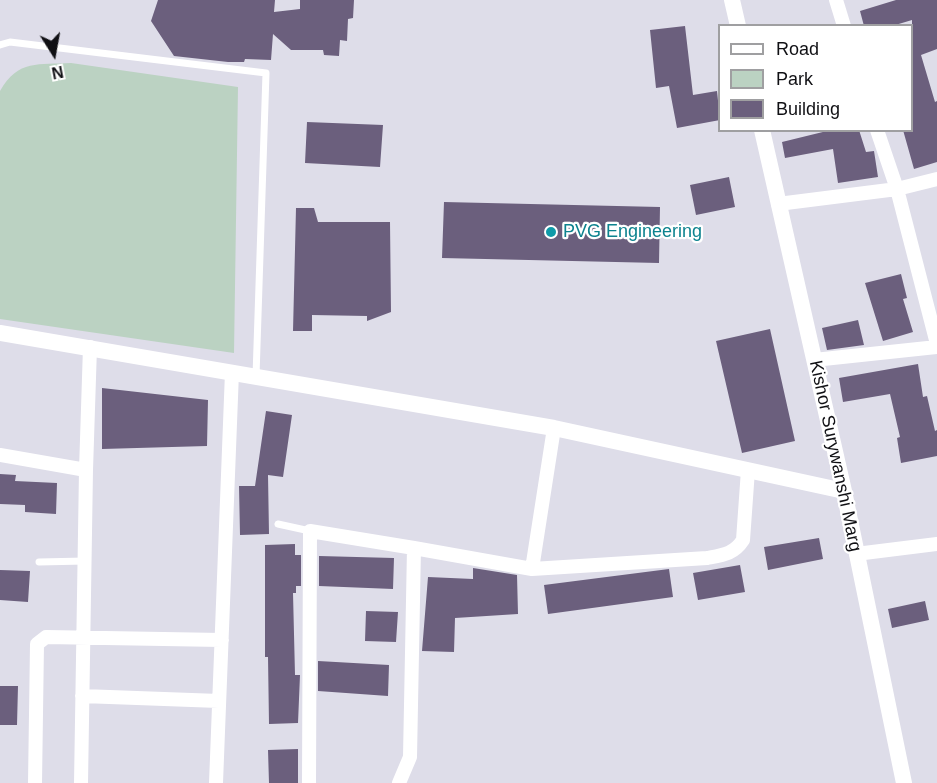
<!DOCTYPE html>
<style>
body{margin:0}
#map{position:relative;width:937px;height:783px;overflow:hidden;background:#dedde9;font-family:Arial,sans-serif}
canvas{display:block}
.legend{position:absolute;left:718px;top:24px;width:195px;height:108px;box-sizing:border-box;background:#fff;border:2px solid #9f9fa1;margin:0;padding:8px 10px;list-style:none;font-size:18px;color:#101014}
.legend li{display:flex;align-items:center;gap:12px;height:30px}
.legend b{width:30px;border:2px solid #9f9fa1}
.north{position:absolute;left:24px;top:24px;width:60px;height:60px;-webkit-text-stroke:4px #fff;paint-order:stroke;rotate:169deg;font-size:16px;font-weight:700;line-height:24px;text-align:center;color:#101014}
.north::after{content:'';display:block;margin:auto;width:21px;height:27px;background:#101014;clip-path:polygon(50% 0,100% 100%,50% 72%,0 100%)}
</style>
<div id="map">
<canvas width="937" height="783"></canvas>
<ul class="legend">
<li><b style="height:8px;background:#fff"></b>Road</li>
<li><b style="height:16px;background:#bbd2c2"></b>Park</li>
<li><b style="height:16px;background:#6b5f7d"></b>Building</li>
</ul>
<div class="north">N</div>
</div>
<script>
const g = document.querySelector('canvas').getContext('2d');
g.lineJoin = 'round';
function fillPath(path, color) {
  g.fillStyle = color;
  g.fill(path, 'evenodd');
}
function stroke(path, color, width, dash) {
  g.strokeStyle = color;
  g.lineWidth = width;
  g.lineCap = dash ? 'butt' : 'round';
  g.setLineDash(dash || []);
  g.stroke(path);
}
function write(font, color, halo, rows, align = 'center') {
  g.font = font + ' Arial,sans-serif';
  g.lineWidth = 4.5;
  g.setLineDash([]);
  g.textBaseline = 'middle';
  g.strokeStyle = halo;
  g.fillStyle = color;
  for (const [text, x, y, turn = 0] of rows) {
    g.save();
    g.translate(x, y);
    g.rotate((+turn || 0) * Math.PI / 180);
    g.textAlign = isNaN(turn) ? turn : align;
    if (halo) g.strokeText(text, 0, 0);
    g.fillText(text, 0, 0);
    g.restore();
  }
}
const green = new Path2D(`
 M 71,63 L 238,87 L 234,353 L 0,319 L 0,91 C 18,59 39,65 71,63 Z`);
const building = new Path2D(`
 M 158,0 L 275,0 L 274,12 L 300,9 L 300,0 L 354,0 L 353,18 L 348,19 L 347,41 L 340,40 L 339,56 L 324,55 L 323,50 L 291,50 L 273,34 L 271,60 L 245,59 L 244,62 L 228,62 L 174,56 L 151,21 Z
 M 896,0 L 937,0 L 937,49 L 921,55 L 935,102 L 937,101 L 937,162 L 914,169 L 903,130 L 912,130 L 912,20 L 892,26 L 864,26 L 860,11 Z
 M 685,26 L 693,95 L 717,91 L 720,120 L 677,128 L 669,86 L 656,88 L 650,30 Z
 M 307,122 L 383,125 L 380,167 L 305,163 Z
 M 831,130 L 859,130 L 866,152 L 874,151 L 878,177 L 838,183 L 833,149 L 785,158 L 782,142 Z
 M 729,177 L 735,207 L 696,215 L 690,185 Z
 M 444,202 L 660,207 L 659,263 L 442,258 Z
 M 296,208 L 314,208 L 318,222 L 390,222 L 391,312 L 367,321 L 367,316 L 312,315 L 312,331 L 293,331 Z
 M 901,274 L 907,298 L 903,299 L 913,332 L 883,341 L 865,283 Z
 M 858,320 L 864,345 L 827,350 L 822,328 Z
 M 770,329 L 795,441 L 742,453 L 716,341 Z
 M 918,364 L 923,397 L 927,396 L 935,431 L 937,430 L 937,456 L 901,463 L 897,438 L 900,437 L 890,394 L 843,402 L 839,378 Z
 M 102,388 L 208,400 L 207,446 L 102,449 Z
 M 266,411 L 292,415 L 283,477 L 268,475 L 269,534 L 240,535 L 239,486 L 255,486 Z
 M 0,474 L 16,475 L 15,481 L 57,483 L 56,514 L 25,512 L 25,505 L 0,504 Z
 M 819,538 L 823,559 L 768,570 L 764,547 Z
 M 295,544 L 295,555 L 301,555 L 301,586 L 296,586 L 296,593 L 293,593 L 295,675 L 300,675 L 298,723 L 269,724 L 268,657 L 265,657 L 265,545 Z
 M 319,556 L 394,558 L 393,589 L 319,586 Z
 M 740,565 L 745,592 L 698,600 L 693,573 Z
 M 473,568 L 517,575 L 518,614 L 455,618 L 454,652 L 422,651 L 428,577 L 473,579 Z
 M 669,569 L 673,597 L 548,614 L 544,585 Z
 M 0,570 L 30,571 L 28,602 L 0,600 Z
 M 925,601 L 929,620 L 892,628 L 888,609 Z
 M 366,611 L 398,612 L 396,642 L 365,641 Z
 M 318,661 L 389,665 L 388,696 L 318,691 Z
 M 0,686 L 18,686 L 17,725 L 0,725 Z
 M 298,749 L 298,783 L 269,783 L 268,750 Z`);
const service = new Path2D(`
 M 0,45 L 10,42 L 266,73 L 256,376
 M 278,524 L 310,531
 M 39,562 L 85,561`);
const minor = new Path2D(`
 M 836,0 L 844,26
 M 877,130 L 897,189 L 937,344
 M 778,204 L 897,189 L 937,179
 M 814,360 L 937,347
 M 0,455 L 86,470 L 81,783
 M 86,470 L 90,347
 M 414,548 L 532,569 L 554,428
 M 856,554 L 937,544
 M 532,569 L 707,558 C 723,555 734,554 743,540 L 748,470
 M 82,696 L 219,701
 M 35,783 L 37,644 L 46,637 L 222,640
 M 216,783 L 232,372
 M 309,783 L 310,531 L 414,548 L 410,757 L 399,783`);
const tertiary = new Path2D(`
 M 732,0 L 738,26
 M 762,130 L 844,491 L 904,783
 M 0,333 L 554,428 L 844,491`);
const markers = [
 [551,232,6,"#0f9aa8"]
];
const cultureNames = [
 ["PVG Engineering",563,232]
];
const streetNames = [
 ["Kishor Surywanshi Marg",835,456,78]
];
fillPath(green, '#bbd2c2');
fillPath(building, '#6b5f7d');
stroke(service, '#fff', 7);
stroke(minor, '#fff', 14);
stroke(tertiary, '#fff', 16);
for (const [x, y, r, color] of markers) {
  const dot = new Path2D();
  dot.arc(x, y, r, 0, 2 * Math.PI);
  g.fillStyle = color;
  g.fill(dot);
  stroke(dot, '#fff', 2);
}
write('18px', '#0d838f', '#fff', cultureNames, 'left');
write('18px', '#101014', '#fff', streetNames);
</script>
